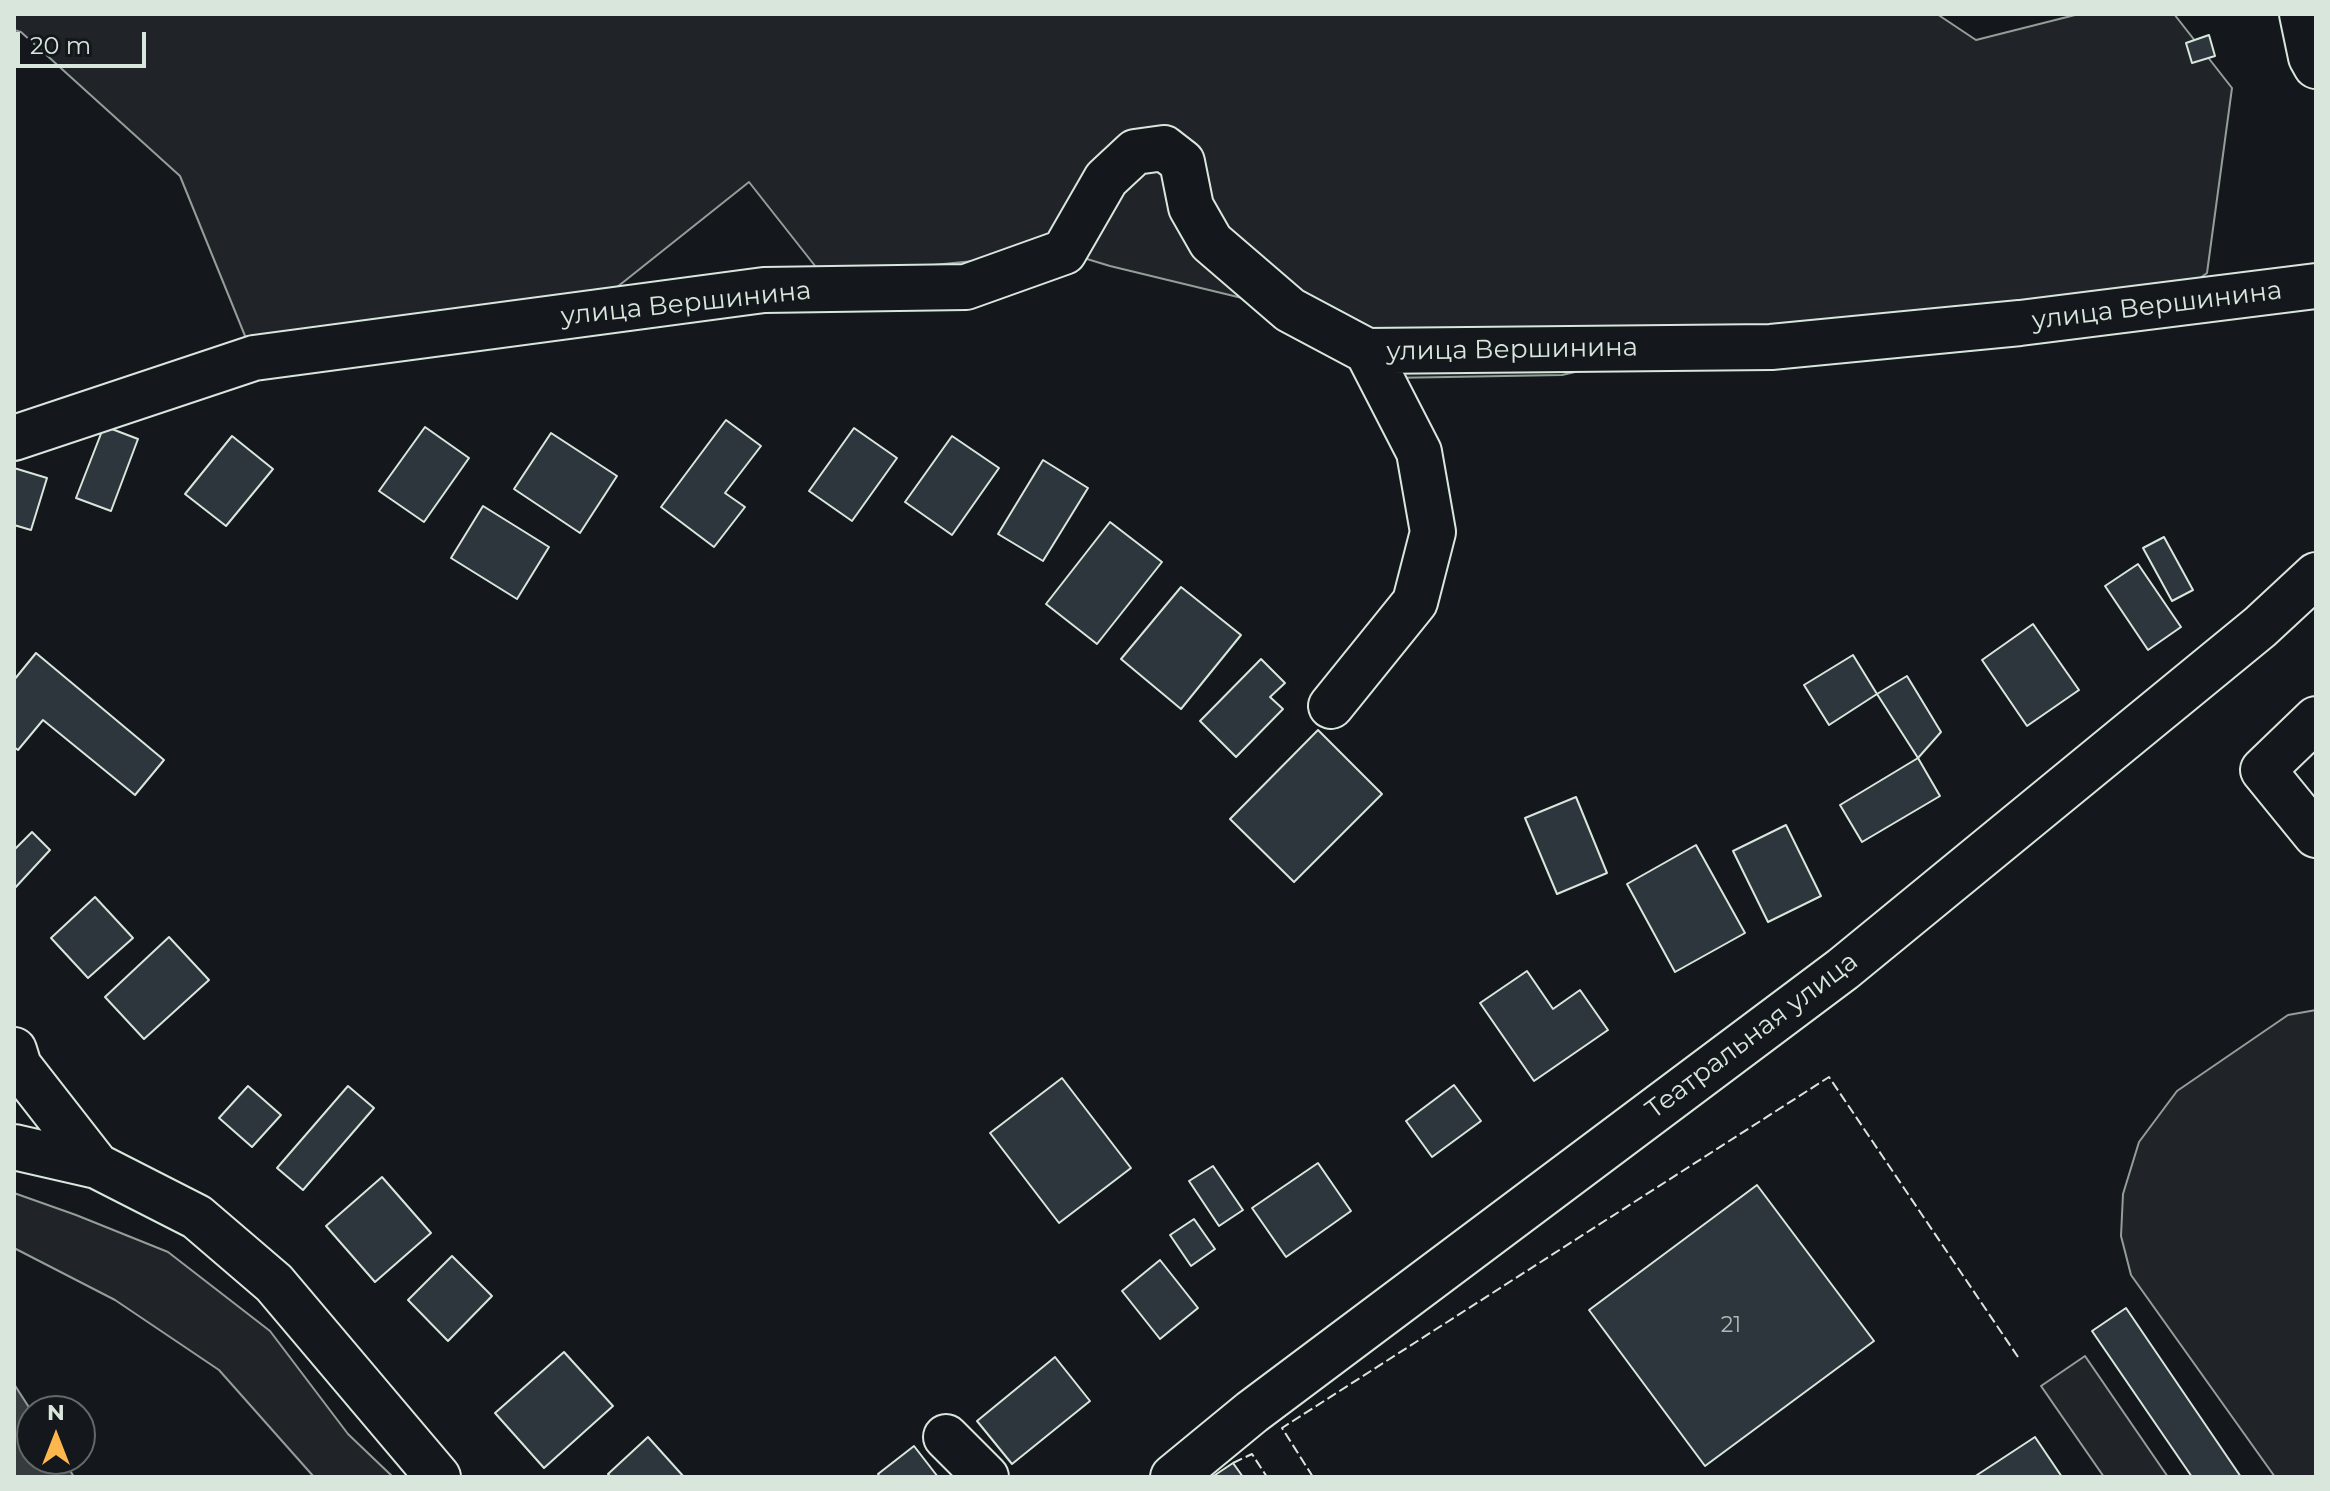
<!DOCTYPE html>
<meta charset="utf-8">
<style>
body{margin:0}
#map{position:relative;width:2330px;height:1491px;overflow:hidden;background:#14181c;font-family:Montserrat,sans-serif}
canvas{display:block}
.frame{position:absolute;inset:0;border:16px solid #d8e6dc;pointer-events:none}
.north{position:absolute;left:16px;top:1395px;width:80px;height:80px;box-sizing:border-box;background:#14181c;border:2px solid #626a69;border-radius:50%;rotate:0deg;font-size:22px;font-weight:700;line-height:32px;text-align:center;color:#d8e6dc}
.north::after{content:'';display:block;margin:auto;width:28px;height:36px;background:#ffb74d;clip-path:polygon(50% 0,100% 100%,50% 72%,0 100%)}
.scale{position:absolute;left:16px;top:32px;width:130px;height:36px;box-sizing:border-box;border:4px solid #d8e6dc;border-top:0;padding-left:10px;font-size:24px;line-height:28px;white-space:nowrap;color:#d8e6dc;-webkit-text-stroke:6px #14181c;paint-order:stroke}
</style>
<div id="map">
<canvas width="2330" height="1491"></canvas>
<div class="frame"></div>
<div class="north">N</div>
<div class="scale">20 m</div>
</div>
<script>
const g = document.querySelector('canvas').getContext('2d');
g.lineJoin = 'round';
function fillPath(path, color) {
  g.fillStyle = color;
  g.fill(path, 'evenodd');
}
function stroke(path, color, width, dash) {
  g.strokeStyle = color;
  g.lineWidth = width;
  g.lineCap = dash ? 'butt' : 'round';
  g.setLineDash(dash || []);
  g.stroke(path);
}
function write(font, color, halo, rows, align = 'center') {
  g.font = font + ' Montserrat,sans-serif';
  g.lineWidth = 6;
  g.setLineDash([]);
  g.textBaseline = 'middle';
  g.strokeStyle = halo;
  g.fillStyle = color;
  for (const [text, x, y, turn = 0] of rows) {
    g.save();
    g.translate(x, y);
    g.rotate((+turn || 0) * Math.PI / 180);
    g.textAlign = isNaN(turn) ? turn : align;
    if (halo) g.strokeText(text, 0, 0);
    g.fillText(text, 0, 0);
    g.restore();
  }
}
const green = new Path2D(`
 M 14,14 L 1937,14 L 1976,40 L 2079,14 L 2174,14 L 2232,88 L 2207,273 L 2140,322 L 1776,326 L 1562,375 L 1391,378 L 1341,322 L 1110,266 L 1064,252 L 823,276 L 749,182 L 582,315 L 254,358 L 180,176 L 21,32 L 14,30 Z
 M 2316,1010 L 2316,1477 L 2275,1477 L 2131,1275 L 2121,1236 L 2123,1194 L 2139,1142 L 2177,1091 L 2288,1015 Z
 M 14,1193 L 76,1215 L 168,1252 L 270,1331 L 348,1434 L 393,1477 L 314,1477 L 219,1370 L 115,1300 L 14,1248 Z
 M 2085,1356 L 2168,1477 L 2104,1477 L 2041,1386 Z`);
const water = new Path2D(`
 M 14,1384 L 32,1412 L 32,1459 L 63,1459 L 74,1477 L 14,1477 Z`);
const building = new Path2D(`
 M 2209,35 L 2215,56 L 2192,63 L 2186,43 Z
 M 726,420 L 761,446 L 725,493 L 745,507 L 714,547 L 661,507 Z
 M 104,426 L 138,439 L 111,511 L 76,498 Z
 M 425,427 L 469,458 L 424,522 L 379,491 Z
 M 854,428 L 897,458 L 852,521 L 809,491 Z
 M 551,433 L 617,476 L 580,533 L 514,489 Z
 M 232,436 L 273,469 L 226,526 L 185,494 Z
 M 952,436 L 999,468 L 952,535 L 905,502 Z
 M 1043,460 L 1088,488 L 1043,561 L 998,534 Z
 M 14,468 L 47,478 L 31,530 L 14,525 Z
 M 483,506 L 549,547 L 517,599 L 451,558 Z
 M 1110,522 L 1162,562 L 1097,644 L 1046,604 Z
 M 2164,537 L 2193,590 L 2172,601 L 2143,548 Z
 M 2138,564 L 2181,627 L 2148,650 L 2105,586 Z
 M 1181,587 L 1241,635 L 1181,709 L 1121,659 Z
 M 2033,624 L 2079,690 L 2027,726 L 1982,660 Z
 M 36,653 L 164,760 L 135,795 L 43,720 L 18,750 L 14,747 L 14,680 Z
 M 1853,655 L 1877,694 L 1829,725 L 1804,685 Z
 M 1261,659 L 1285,683 L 1270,697 L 1283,709 L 1236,757 L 1200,721 Z
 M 1907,676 L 1941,732 L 1918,758 L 1877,694 Z
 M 1318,730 L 1382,794 L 1294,882 L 1230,819 Z
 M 1918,758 L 1940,796 L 1862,842 L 1840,805 Z
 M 1576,797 L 1607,873 L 1557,894 L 1525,818 Z
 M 1786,825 L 1821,896 L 1768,922 L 1733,851 Z
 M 32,832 L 50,850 L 14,889 L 14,850 Z
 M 1696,845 L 1745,933 L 1675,972 L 1627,884 Z
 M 95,897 L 133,938 L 88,978 L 51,938 Z
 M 169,937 L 209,980 L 144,1039 L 105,997 Z
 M 1527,971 L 1553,1009 L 1580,990 L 1608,1030 L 1534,1081 L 1480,1003 Z
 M 1062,1078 L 1131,1168 L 1059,1223 L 990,1133 Z
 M 1454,1085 L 1481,1121 L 1432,1157 L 1406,1121 Z
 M 248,1086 L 281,1115 L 252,1147 L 219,1118 Z
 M 348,1086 L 374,1108 L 303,1190 L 277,1168 Z
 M 1318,1163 L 1351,1211 L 1286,1257 L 1252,1208 Z
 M 1213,1166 L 1243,1210 L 1219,1226 L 1189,1181 Z
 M 382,1177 L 431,1233 L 375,1282 L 326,1226 Z
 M 1757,1185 L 1874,1341 L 1705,1466 L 1589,1310 Z
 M 1194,1219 L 1215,1249 L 1191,1266 L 1170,1235 Z
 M 452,1256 L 492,1296 L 448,1341 L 408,1300 Z
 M 1160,1260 L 1198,1308 L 1160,1339 L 1122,1291 Z
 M 2126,1308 L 2241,1477 L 2192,1477 L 2092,1331 Z
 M 564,1352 L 613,1406 L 544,1468 L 495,1413 Z
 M 1055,1357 L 1090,1401 L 1012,1464 L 977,1421 Z
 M 648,1437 L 684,1477 L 611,1477 L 608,1474 Z
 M 2035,1437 L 2062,1477 L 1974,1477 Z
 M 914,1446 L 938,1477 L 880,1477 L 878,1474 Z
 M 1233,1463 L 1243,1477 L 1212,1477 Z`);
const minor = new Path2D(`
 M 2302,14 L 2311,57 L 2316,66
 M 14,438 L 254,358 L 764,290 L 966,287 L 1064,252 L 1106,179 L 1135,152 L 1164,148 L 1182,162 L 1191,207 L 1211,242 L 1290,310 L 1367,351 L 1771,347 L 2020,323 L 2316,286
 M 1331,706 L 1415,602 L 1433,532 L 1419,452 L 1367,351
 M 2316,719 L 2263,770 L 2316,835
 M 14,1050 L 19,1066 L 97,1166
 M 14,1147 L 97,1166 L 197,1217 L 274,1283 L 438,1477
 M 946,1437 L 986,1477
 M 1173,1477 L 1252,1412 L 1843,969 L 2260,627 L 2316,575`);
const fence = new Path2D(`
 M 1233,1463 L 1252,1454 L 1267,1477
 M 1313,1477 L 1282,1428 L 1829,1077 L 2018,1357`);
const numberNames = [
 ["21",1731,1326]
];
const streetNames = [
 ["улица Вершинина",686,304,-6],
 ["улица Вершинина",2157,306,-7],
 ["улица Вершинина",1512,350,-1],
 ["Театральная улица",1752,1036,-37]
];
fillPath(green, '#202428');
stroke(green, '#939e99', 2);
fillPath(water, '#363b3e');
stroke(water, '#939e99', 2);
fillPath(building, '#2c363c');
stroke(building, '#d8e6dc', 2);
stroke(minor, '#d8e6dc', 48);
stroke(minor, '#14181c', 44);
stroke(fence, '#d8e6dc', 2, [10, 4]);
write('22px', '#adbab4', null, numberNames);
write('26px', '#d8e6dc', '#14181c', streetNames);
</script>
